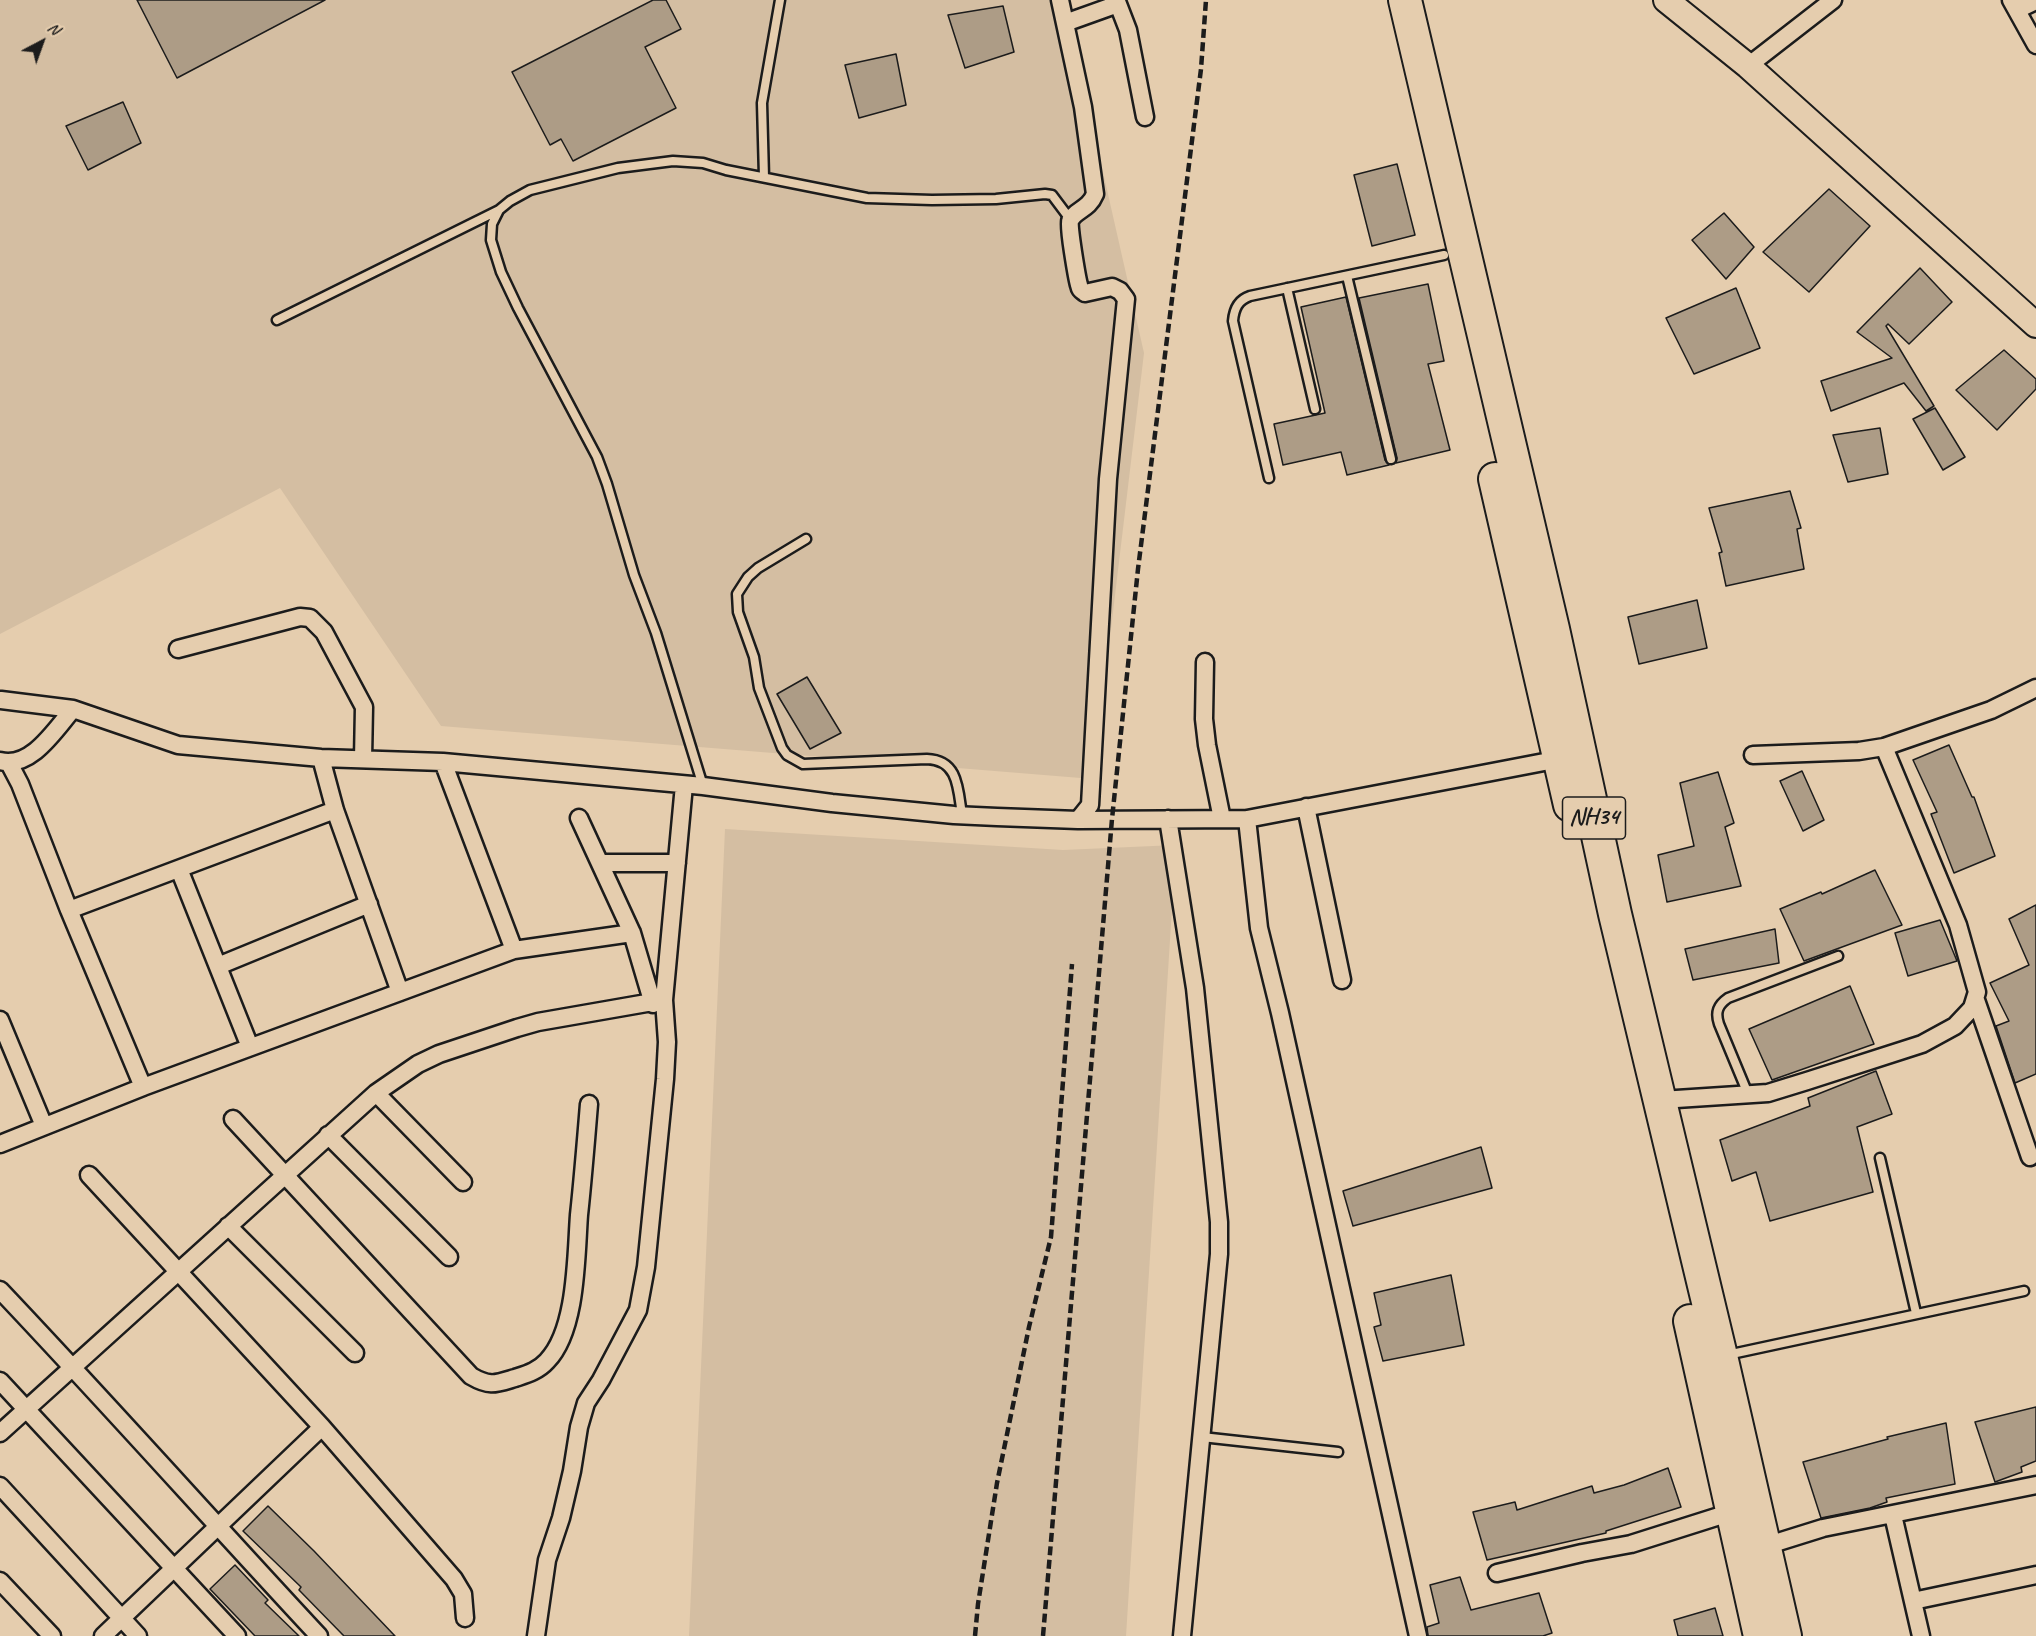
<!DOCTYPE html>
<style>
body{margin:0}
#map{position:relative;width:2036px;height:1636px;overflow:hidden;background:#e5cdae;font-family:Caveat,sans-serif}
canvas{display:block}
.north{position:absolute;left:12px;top:12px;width:60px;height:60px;-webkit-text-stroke:4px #e5cdae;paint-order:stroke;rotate:41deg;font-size:16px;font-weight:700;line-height:24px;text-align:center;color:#1c1c1c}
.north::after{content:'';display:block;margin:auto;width:21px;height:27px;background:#1c1c1c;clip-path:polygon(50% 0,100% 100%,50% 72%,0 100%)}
</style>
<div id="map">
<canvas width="2036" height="1636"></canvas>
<div class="north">N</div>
</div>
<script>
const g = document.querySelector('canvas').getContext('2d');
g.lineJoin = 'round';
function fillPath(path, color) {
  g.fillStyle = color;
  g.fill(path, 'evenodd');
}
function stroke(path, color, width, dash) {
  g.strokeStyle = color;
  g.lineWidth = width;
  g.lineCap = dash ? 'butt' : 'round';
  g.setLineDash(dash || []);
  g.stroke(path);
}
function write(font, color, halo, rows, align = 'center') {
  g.font = font + ' Caveat,sans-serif';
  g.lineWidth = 6;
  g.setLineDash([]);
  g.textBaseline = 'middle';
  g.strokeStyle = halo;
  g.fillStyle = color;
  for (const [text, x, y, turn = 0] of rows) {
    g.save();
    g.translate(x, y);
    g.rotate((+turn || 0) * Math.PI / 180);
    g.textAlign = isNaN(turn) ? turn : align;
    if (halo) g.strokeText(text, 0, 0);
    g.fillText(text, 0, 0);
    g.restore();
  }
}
const built = new Path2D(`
 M 0,0 L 1064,0 L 1144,353 L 1093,779 L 441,726 L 280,488 L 0,634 Z
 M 725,829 L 1063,850 L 1176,845 L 1126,1636 L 689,1636 Z`);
const building = new Path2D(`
 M 137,0 L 325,0 L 177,78 Z
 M 653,0 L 666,0 L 681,29 L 645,47 L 676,108 L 573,161 L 561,139 L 550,145 L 512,72 Z
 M 1003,6 L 1014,52 L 965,68 L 948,15 Z
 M 896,54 L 906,105 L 859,118 L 845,65 Z
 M 123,102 L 141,143 L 88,170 L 66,126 Z
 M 1397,164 L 1415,235 L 1372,246 L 1354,175 Z
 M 1829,189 L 1870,226 L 1809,292 L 1763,252 Z
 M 1724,213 L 1754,247 L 1726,279 L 1692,240 Z
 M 1920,268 L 1952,302 L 1909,344 L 1888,324 L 1886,326 L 1934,406 L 1926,411 L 1904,383 L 1831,411 L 1821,381 L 1892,358 L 1857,332 Z
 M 1428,284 L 1444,361 L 1428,364 L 1450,450 L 1396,463 L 1397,458 L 1359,298 Z
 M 1736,288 L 1760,348 L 1694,374 L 1666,318 Z
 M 1346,297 L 1385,460 L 1389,465 L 1347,475 L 1341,452 L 1283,465 L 1274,424 L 1325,413 L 1301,307 Z
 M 2004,350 L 2036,379 L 2036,389 L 1997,430 L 1956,390 Z
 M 1935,408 L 1965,457 L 1943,470 L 1913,419 Z
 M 1880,428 L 1888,474 L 1848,482 L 1833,435 Z
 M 1790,491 L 1801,528 L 1797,529 L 1804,569 L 1726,586 L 1719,553 L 1722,552 L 1709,508 Z
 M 1697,600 L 1707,648 L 1639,664 L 1628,617 Z
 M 807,677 L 841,733 L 810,749 L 777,694 Z
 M 1949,745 L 1972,797 L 1974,797 L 1995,856 L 1954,873 L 1931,814 L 1937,812 L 1913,760 Z
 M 1802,771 L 1824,820 L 1803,831 L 1780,781 Z
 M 1718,772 L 1734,823 L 1725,827 L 1741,886 L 1667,902 L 1658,855 L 1694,846 L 1680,783 Z
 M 1875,870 L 1902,925 L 1804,961 L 1780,909 L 1821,892 L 1822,894 Z
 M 2036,905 L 2036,1074 L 2015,1083 L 1996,1026 L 2009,1021 L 1990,983 L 2029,965 L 2009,919 Z
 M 1940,920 L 1957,961 L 1908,976 L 1895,933 Z
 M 1775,929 L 1779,963 L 1693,980 L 1685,949 Z
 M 1850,986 L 1874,1044 L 1772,1080 L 1749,1029 Z
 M 1876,1071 L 1892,1114 L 1857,1127 L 1873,1192 L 1770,1221 L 1756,1172 L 1732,1181 L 1720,1140 L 1810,1106 L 1808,1098 Z
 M 1481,1147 L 1492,1188 L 1353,1226 L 1343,1191 Z
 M 1451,1275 L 1464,1345 L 1383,1361 L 1374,1327 L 1381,1325 L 1374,1293 Z
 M 2036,1407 L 2036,1461 L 2021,1467 L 2022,1472 L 1995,1482 L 1975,1422 Z
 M 1946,1423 L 1955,1484 L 1886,1498 L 1887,1502 L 1870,1508 L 1821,1518 L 1803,1462 L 1888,1439 L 1887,1437 Z
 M 1668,1468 L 1681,1507 L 1606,1531 L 1606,1533 L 1487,1560 L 1473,1512 L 1515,1502 L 1517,1510 L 1592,1486 L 1594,1493 L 1624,1485 Z
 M 268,1506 L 314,1551 L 395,1636 L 344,1636 L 299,1590 L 301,1587 L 243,1531 Z
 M 235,1565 L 268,1600 L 265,1603 L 299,1636 L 255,1636 L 210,1589 Z
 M 1460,1577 L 1471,1610 L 1539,1593 L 1552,1633 L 1543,1636 L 1428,1636 L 1427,1627 L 1439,1623 L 1430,1585 Z
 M 1715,1608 L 1723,1636 L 1678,1636 L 1674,1620 Z`);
const lane = new Path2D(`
 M 764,177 L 762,103 L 780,0
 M 1347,276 L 1391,459
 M 1287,288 L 1315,409
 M 277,320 L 499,210
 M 1269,478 L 1233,321 C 1234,309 1238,300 1250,296 L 1444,255
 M 806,539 L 758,568 L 748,577 L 737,594 L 738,612 L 754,657 L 759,688 L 782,748 L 787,755 L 803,764 L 927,759 C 959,760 958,790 962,815
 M 703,786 L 656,633 L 634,575 L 607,484 L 597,457 L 518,308 L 501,272 L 491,240 L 492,224 L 499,210 L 510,201 L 530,190 L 618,168 L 673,161 L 703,163 L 726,170 L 867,198 L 932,200 L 996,199 L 1045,194 L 1052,195 L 1070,219
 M 1748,1094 L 1719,1024 C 1715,1012 1718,1005 1728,998 L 1838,956
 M 1880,1158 L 1916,1313
 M 1727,1355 L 2024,1291
 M 1202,1437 L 1338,1452`);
const street = new Path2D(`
 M 1060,0 L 1083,107 L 1095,194 C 1088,211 1075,209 1070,221 C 1068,225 1077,278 1079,285 C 1080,290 1081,290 1085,293 L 1112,287 L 1120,291 L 1126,299 L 1108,479 L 1090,805 L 1078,820
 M 2011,0 L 2036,45
 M 2017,10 L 2036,1
 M 1065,23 L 1118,4 L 1128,30 L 1145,117
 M 1748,66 L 1833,0
 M 178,649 L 300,617 L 310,618 L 324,632 L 364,707 L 363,759
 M 1205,662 L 1204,719 L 1207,745 L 1222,819
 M 1,700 L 73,709 L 178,745 L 321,758 L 443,762 L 703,786 L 832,803 L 954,815 L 997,817 L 1078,820 L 1247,819 L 1565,758
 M 1753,755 L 1859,751 L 1884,747 L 1991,710 L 2036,688
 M 321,758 L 335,810 L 400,992
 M 0,761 C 31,769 55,730 73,709
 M 443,762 L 514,950
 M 9,763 L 20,784 L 69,910 L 143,1087
 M 1306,807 L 1342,980
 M 579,818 L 632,933 L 653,1004
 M 1168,819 L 1195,988 L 1219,1222 L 1219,1254 L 1182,1636
 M 1247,819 L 1259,928 L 1280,1013 L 1418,1636
 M 601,863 L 677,863
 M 179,869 L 250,1047
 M 69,910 L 335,810
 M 218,966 L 369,904
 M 1976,1000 L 2030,1157
 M 0,1020 L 44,1126
 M 376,1093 L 463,1182
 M 1661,1100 L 1768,1093 L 1807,1081 L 1922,1044 L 1955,1026 L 1972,1008 L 1977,992 L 1958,925 L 1884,747
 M 233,1119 L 471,1376 C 490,1387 495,1384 515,1378 C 527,1374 538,1371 547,1361 C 577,1330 576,1256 579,1215 C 583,1178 586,1141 589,1104
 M 328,1135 L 449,1257
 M 0,1144 L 143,1087 L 514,950 L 632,933
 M 89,1175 L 322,1427 L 454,1579 L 463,1594 L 465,1618
 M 228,1226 L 355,1353
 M 0,1290 C 108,1404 212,1521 319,1636
 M 0,1381 L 237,1636
 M 0,1433 L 376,1093 L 418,1064 L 439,1054 L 517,1028 L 538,1022 L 664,1000 L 684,785
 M 0,1486 L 138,1636
 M 1893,1515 L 1921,1636
 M 1759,1548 L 1823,1528 L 2036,1485
 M 1497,1573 L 1582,1553 L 1631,1544 L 1732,1512
 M 0,1581 L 52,1636
 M 1913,1601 L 2036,1575
 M 103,1636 L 322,1427
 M 536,1636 L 547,1560 L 561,1518 L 572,1471 L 579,1427 L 586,1403 L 601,1380 L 638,1310 L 646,1267 L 665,1079 L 667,1042 L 664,1000`);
const secondary = new Path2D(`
 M 1666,0 L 1748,66 L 2036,325`);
const highway = new Path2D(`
 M 1405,0 L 1553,629 L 1615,914 L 1721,1356 L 1785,1636
 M 1495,479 L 1570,805
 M 1690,1321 L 1760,1636`);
const rail = new Path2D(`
 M 975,1636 L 978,1604 L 997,1483 L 1029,1327 L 1051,1237 L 1072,964
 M 1043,1636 L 1112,819 L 1138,569 L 1201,69 L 1206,0`);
const shields = [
 [1594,818,63]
];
const shieldNames = [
 ["NH34",1594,818]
];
fillPath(built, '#d4bea2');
fillPath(building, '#ad9c86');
stroke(building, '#1c1c1c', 1.5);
stroke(lane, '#1c1c1c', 13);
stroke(street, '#1c1c1c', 21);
stroke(secondary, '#1c1c1c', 28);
stroke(highway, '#1c1c1c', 36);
stroke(lane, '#e5cdae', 8);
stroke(street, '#e5cdae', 16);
stroke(secondary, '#e5cdae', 24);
stroke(highway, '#e5cdae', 32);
stroke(rail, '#1c1c1c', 4.5, [9, 4.5]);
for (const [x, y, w] of shields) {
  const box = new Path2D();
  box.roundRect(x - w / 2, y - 21, w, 42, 4.5);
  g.fillStyle = '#e5cdae';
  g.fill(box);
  stroke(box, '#1c1c1c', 1.5);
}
write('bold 24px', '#1c1c1c', null, shieldNames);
</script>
